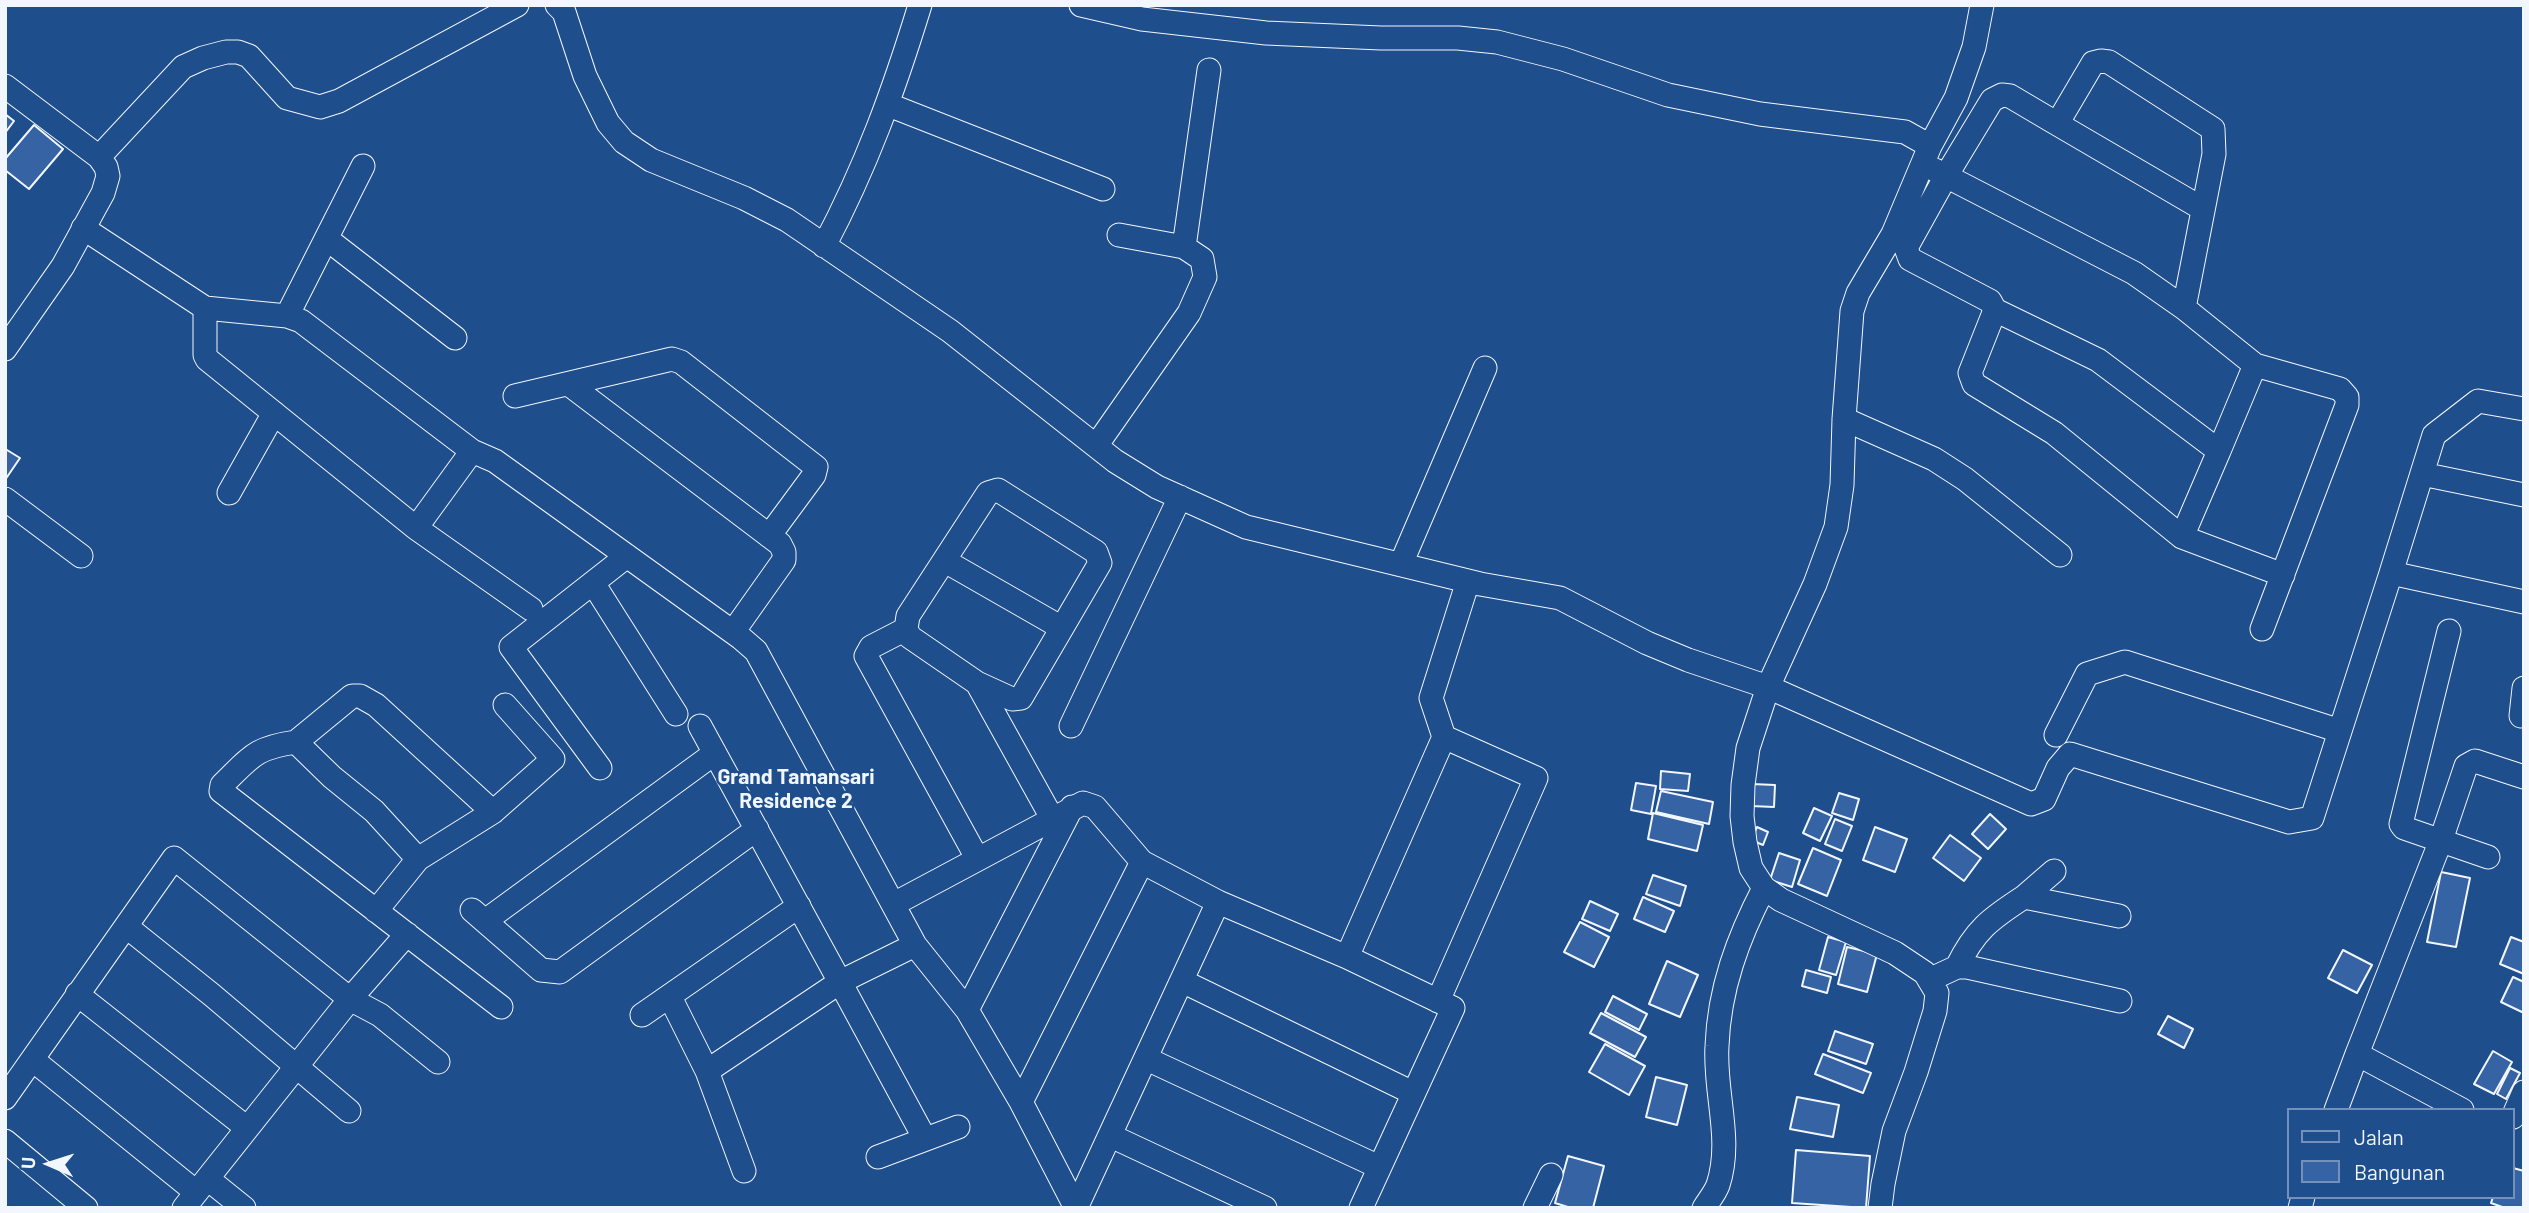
<!DOCTYPE html>
<style>
body{margin:0}
#map{position:relative;width:2529px;height:1213px;overflow:hidden;background:#1f4e8c;font-family:Barlow,sans-serif}
canvas{display:block}
.frame{position:absolute;inset:0;border:7px solid #f2f6ff;pointer-events:none}
.legend{position:absolute;left:2287px;top:1108px;width:228px;height:91px;box-sizing:border-box;background:#1f4e8c;border:2px solid #7391ba;margin:0;padding:9px 12px;list-style:none;font-size:21px;color:#f2f6ff}
.legend li{display:flex;align-items:center;gap:14px;height:35px}
.legend b{width:35px;border:2px solid #7391ba}
.north{position:absolute;left:14px;top:1129px;width:70px;height:70px;-webkit-text-stroke:5px #1f4e8c;paint-order:stroke;rotate:273deg;font-size:19px;font-weight:700;line-height:28px;text-align:center;color:#f2f6ff}
.north::after{content:'';display:block;margin:auto;width:24px;height:32px;background:#f2f6ff;clip-path:polygon(50% 0,100% 100%,50% 72%,0 100%)}
</style>
<div id="map">
<canvas width="2529" height="1213"></canvas>
<div class="frame"></div>
<ul class="legend">
<li><b style="height:9px;background:#1f4e8c"></b>Jalan</li>
<li><b style="height:19px;background:#3563a3"></b>Bangunan</li>
</ul>
<div class="north">U</div>
</div>
<script>
const g = document.querySelector('canvas').getContext('2d');
g.lineJoin = 'round';
function fillPath(path, color) {
  g.fillStyle = color;
  g.fill(path, 'evenodd');
}
function stroke(path, color, width, dash) {
  g.strokeStyle = color;
  g.lineWidth = width;
  g.lineCap = dash ? 'butt' : 'round';
  g.setLineDash(dash || []);
  g.stroke(path);
}
function write(font, color, halo, rows, align = 'center') {
  g.font = font + ' Barlow,sans-serif';
  g.lineWidth = 5;
  g.setLineDash([]);
  g.textBaseline = 'middle';
  g.strokeStyle = halo;
  g.fillStyle = color;
  for (const [text, x, y, turn = 0] of rows) {
    g.save();
    g.translate(x, y);
    g.rotate((+turn || 0) * Math.PI / 180);
    g.textAlign = isNaN(turn) ? turn : align;
    if (halo) g.strokeText(text, 0, 0);
    g.fillText(text, 0, 0);
    g.restore();
  }
}
const building = new Path2D(`
 M 5,114 L 14,121 L 5,133 Z
 M 34,125 L 63,149 L 29,189 L 5,170 L 5,159 Z
 M 7,450 L 20,458 L 5,480 L 5,452 Z
 M 1661,771 L 1690,774 L 1688,791 L 1660,789 Z
 M 1636,783 L 1656,786 L 1651,814 L 1631,810 Z
 M 1752,784 L 1775,785 L 1774,807 L 1751,806 Z
 M 1661,791 L 1713,802 L 1709,824 L 1656,812 Z
 M 1839,793 L 1859,799 L 1853,820 L 1832,813 Z
 M 1814,808 L 1832,816 L 1820,841 L 1803,833 Z
 M 1653,813 L 1703,825 L 1697,851 L 1648,839 Z
 M 1990,814 L 2006,829 L 1988,849 L 1972,834 Z
 M 1835,819 L 1852,826 L 1842,851 L 1825,844 Z
 M 1757,827 L 1768,832 L 1763,845 L 1751,840 Z
 M 1875,827 L 1907,839 L 1895,872 L 1863,860 Z
 M 1950,835 L 1981,858 L 1964,881 L 1933,858 Z
 M 1813,848 L 1841,860 L 1827,896 L 1798,884 Z
 M 1779,853 L 1800,860 L 1792,887 L 1770,880 Z
 M 2441,872 L 2470,878 L 2456,947 L 2427,942 Z
 M 1653,875 L 1686,886 L 1680,906 L 1646,894 Z
 M 1643,897 L 1674,911 L 1665,932 L 1634,919 Z
 M 1590,901 L 1618,914 L 1610,931 L 1582,919 Z
 M 1580,922 L 1609,937 L 1594,967 L 1564,952 Z
 M 1828,937 L 1846,942 L 1836,975 L 1819,970 Z
 M 2511,937 L 2524,942 L 2524,974 L 2500,964 Z
 M 1847,947 L 1877,954 L 1867,992 L 1838,984 Z
 M 2343,950 L 2372,965 L 2357,993 L 2328,978 Z
 M 1667,961 L 1698,975 L 1680,1017 L 1649,1004 Z
 M 1806,970 L 1831,977 L 1827,993 L 1802,986 Z
 M 2513,977 L 2524,982 L 2524,1013 L 2501,1002 Z
 M 1613,996 L 1647,1014 L 1639,1030 L 1605,1012 Z
 M 1601,1013 L 1646,1037 L 1635,1057 L 1590,1033 Z
 M 2168,1016 L 2193,1029 L 2184,1048 L 2158,1034 Z
 M 1835,1031 L 1873,1044 L 1866,1064 L 1828,1051 Z
 M 1605,1044 L 1645,1066 L 1629,1095 L 1589,1072 Z
 M 2493,1051 L 2512,1062 L 2494,1094 L 2474,1084 Z
 M 1823,1054 L 1871,1073 L 1863,1093 L 1815,1074 Z
 M 2510,1068 L 2520,1073 L 2506,1099 L 2497,1094 Z
 M 1656,1077 L 1687,1085 L 1677,1125 L 1646,1117 Z
 M 1797,1097 L 1839,1105 L 1833,1137 L 1790,1129 Z
 M 1796,1150 L 1870,1156 L 1866,1208 L 1792,1203 Z
 M 1568,1156 L 1604,1166 L 1593,1208 L 1571,1208 L 1555,1203 Z
 M 2513,1168 L 2524,1171 L 2524,1208 L 2505,1208 L 2491,1203 L 2493,1197 L 2513,1197 Z`);
const minor = new Path2D(`
 M 557,5 L 564,12 L 585,76 L 608,123 L 624,142 L 651,160 L 744,198 L 787,220 L 950,331 L 1115,461 L 1157,487 L 1246,527 L 1480,584 L 1560,598 L 1647,643 L 1688,660 L 1768,687 L 2031,804 L 2044,799 L 2058,768 L 2070,754 L 2289,822 L 2312,818 L 2391,573 L 2524,602
 M 1081,5 L 1142,19 L 1266,33 L 1381,38 L 1458,38 L 1497,42 L 1563,59 L 1668,95 L 1760,114 L 1905,132 L 1930,146
 M 5,86 L 99,157 L 106,167 L 108,176 L 103,193 L 63,266 L 5,349
 M 889,105 L 1103,189
 M 2054,122 L 2203,209
 M 99,157 L 183,67 L 203,58 L 226,52 L 238,52 L 249,56 L 287,98 L 320,107 L 339,101 L 517,5
 M 1935,170 L 1946,176 L 1906,248 L 1910,259 L 1990,301 L 1995,310 L 1970,373 L 1974,384 L 2054,433 L 2182,537 L 2283,575
 M 83,228 L 205,308 L 287,316 L 301,321 L 472,451 L 495,461 L 741,638 L 756,651 L 915,945 L 967,1010 L 1021,1102 L 1076,1208
 M 1119,235 L 1184,247
 M 327,239 L 455,338
 M 824,246 C 866,167 894,90 920,5
 M 205,308 L 205,355 L 207,359 L 416,528 L 531,609
 M 2184,308 L 2214,154 L 2213,129 L 2109,62 L 2101,61 L 2093,63 L 2060,119 L 2054,122 L 2010,96 L 2002,95 L 1992,100 L 1946,176 L 2134,273 L 2184,308 L 2255,365 L 2340,389 L 2347,397 L 2347,405 L 2262,629
 M 1995,310 L 2098,360 L 2219,451 L 2182,537
 M 287,316 L 363,166
 M 570,385 L 780,544 L 784,552 L 784,560 L 733,632
 M 515,396 L 672,359 L 681,362 L 816,467 L 814,475 L 769,536
 M 1844,419 L 1934,459 L 1965,479 L 2060,555
 M 1096,446 L 1189,313 L 1205,277 L 1202,259 L 1184,247 L 1209,70
 M 2219,451 L 2255,365
 M 2422,474 L 2524,495
 M 229,493 L 274,413
 M 5,499 L 81,556
 M 416,528 L 472,451
 M 945,561 L 1062,628
 M 1401,564 L 1485,368
 M 2391,573 L 2434,435 L 2478,401 L 2524,409
 M 593,583 L 676,714
 M 906,629 L 871,647 L 866,656 L 977,858
 M 2449,631 L 2401,824 L 2404,828 L 2488,857
 M 977,683 L 1012,699 L 1021,698 L 1100,563 L 1096,552 L 998,490 L 988,493 L 908,616 L 906,629 L 910,637 L 977,683 L 1052,818
 M 2521,716 L 2524,688
 M 1071,726 L 1180,497
 M 2056,735 L 2087,674 L 2125,662 L 2340,731
 M 296,742 L 352,696 L 360,696 L 376,705 L 493,812 L 418,859 L 376,911
 M 600,768 L 511,647 L 627,556
 M 493,812 L 553,759 L 505,705
 M 418,859 L 374,811 L 332,777 L 296,742 C 254,748 251,757 222,785 L 221,791 L 501,1007
 M 2024,897 L 2054,871
 M 894,904 L 1083,803 L 1095,807 L 1142,862 L 1218,902 L 1347,957 L 1453,1008 L 1361,1208
 M 472,910 L 541,970 L 560,972 L 757,829
 M 485,921 L 715,753
 M 127,927 L 212,995 L 349,1111
 M 915,945 L 840,982 L 925,1139
 M 1347,957 L 1444,737 L 1431,698 L 1468,581
 M 1957,967 C 1975,930 1990,919 2024,897 L 2119,916
 M 1929,980 L 1957,967 L 1967,967 L 2120,1001
 M 1182,981 L 1413,1093
 M 77,994 L 247,1128
 M 670,997 L 707,1071 L 840,982 L 700,726
 M 1438,1001 L 1536,778 L 1444,737
 M 967,1010 L 1072,807
 M 642,1015 L 799,906
 M 2357,1054 L 2441,840 L 2466,766 L 2475,761 L 2524,777
 M 1147,1059 L 1379,1167
 M 33,1060 L 196,1192
 M 707,1071 L 744,1171
 M 5,1098 L 174,858 L 350,999 L 380,1015 L 438,1062
 M 1021,1102 L 1142,862
 M 2336,1110 L 2357,1054 L 2462,1110
 M 2513,1117 L 2524,1092
 M 1111,1136 L 1265,1208
 M 5,1141 L 86,1208
 M 878,1157 L 958,1127
 M 208,1179 L 244,1208
 M 184,1208 L 350,999 L 407,934
 M 1076,1208 L 1218,902
 M 1535,1208 L 1551,1175
 M 1704,1208 C 1709,1200 1715,1193 1718,1185 C 1733,1139 1714,1093 1717,1046 C 1719,989 1738,938 1764,888
 M 1880,1208 L 1883,1184 L 1894,1131 L 1916,1072 L 1935,1011 L 1937,993 L 1925,973 L 1895,953 L 1781,900 L 1764,888 L 1751,868 L 1745,842 L 1742,816 L 1743,785 L 1748,748 L 1768,687 L 1815,584 L 1836,527 L 1842,485 L 1844,419 L 1852,311 L 1858,293 L 1893,234 L 1930,146 L 1956,98 L 1974,47 L 1982,5
 M 2300,1208 L 2303,1197`);
const neighbourhoodNames = [
 ["Grand Tamansari",796,777],
 ["Residence 2",796,801]
];
fillPath(building, '#3563a3');
stroke(building, '#f2f6ff', 2);
stroke(minor, '#f2f6ff', 25);
stroke(minor, '#1f4e8c', 23);
write('bold 21px', '#f2f6ff', '#1f4e8c', neighbourhoodNames);
</script>
